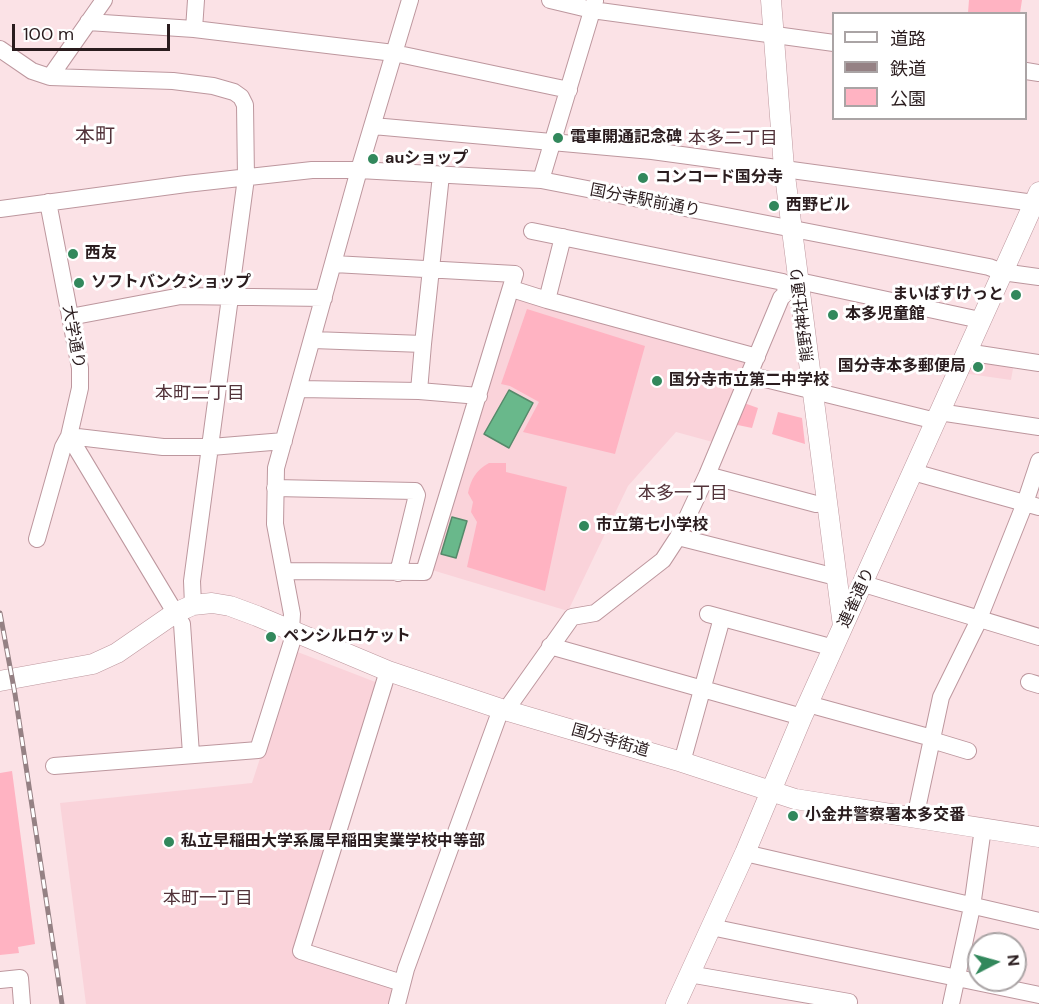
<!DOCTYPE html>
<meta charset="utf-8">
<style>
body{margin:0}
#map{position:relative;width:1039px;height:1004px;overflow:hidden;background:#fbe2e6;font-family:"DM Sans","Noto Sans JP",sans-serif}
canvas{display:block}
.legend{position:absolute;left:832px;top:12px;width:195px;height:108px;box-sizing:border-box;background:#fff;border:2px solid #aaa4a5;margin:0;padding:8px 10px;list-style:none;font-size:18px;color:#2a1c1e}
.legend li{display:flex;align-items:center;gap:12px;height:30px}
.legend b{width:30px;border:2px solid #aaa4a5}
.north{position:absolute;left:967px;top:932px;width:60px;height:60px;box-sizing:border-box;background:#fff;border:2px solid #aaa4a5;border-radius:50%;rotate:84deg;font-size:16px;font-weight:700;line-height:24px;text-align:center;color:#2a1c1e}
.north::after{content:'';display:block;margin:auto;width:21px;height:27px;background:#32885c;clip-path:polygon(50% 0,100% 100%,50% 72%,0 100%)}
.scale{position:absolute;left:12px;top:24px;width:158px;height:27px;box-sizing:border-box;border:3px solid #2a1c1e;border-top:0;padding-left:8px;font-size:18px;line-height:21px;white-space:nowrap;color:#2a1c1e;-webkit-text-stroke:4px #fff;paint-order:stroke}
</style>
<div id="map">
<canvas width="1039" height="1004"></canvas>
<ul class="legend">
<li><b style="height:8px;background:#fff"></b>道路</li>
<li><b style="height:8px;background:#958184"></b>鉄道</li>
<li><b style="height:16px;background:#ffb3c2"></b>公園</li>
</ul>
<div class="north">N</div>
<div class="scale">100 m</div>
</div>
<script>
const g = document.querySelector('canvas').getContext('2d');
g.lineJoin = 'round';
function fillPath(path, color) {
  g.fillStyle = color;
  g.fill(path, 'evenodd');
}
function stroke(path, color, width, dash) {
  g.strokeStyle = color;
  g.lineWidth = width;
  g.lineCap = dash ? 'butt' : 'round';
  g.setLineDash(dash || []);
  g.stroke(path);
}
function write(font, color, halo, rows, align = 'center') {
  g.font = font + ' "DM Sans","Noto Sans JP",sans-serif';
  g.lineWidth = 6;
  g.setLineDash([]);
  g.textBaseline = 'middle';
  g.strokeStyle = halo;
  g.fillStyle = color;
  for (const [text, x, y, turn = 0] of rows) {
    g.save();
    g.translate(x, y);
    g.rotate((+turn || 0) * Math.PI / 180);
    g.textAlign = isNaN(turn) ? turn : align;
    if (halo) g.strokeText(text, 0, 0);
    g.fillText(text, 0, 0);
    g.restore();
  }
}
const built = new Path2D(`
 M 517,296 L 757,357 L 720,444 L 676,432 L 628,486 L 568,611 L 432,570 Z
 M 970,357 L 1014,363 L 1011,380 L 962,373 Z
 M 295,651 L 378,683 L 298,952 L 394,988 L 391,1004 L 86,1004 L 60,803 L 252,783 Z`);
const green = new Path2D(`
 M 969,0 L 1022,0 L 1020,13 L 968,13 Z
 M 527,309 L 645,346 L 615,454 L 523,432 L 539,402 L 510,386 L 501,384 Z
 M 744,403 L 758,408 L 752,428 L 733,424 Z
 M 778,412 L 802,418 L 805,444 L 772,434 Z
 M 489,463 L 506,463 L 506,472 L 567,487 L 545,591 L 467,567 L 477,522 L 471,512 L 473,502 L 468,493 C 471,479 476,470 489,463 Z
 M 12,771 L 35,944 L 18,947 L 19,953 L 0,955 L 0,773 Z`);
const water = new Path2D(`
 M 509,390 L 533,403 L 509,448 L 484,434 Z
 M 452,517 L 467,521 L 456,558 L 441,554 Z`);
const minor = new Path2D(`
 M 550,0 L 592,10 L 834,43
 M 88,22 L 194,29 L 394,53 L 569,90
 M 194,29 L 196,0
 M 0,49 L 32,71 L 50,77 L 173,81 L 213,86 L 234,92 L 241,97 L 245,105 L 246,178 L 192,581 L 193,605
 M 1026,71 L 1039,73
 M 50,77 L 104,0
 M 373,126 L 652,151 L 1034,203
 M 541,180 L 595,1
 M 0,209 L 186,184 L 312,170 L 359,170 L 541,180 L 989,267 L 1002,272 L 1039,277
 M 532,231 L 783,282 L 787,292
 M 799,281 L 980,320
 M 512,289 L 547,300 L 757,357
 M 547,300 L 563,237
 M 70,317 L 181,296 L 324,298
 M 313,340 L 423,344 L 441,175
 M 966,352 L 1039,363
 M 749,375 L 936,421
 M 299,389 L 419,391 L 479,396
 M 419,391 L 423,344
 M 939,412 L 1039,427
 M 69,436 L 182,624 L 191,754
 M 69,436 L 163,447 L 211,447 L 284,441
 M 913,472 L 1039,507
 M 707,475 L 816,504 L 826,503
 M 275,488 L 415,491 L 417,495 L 398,573
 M 678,537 L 836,577
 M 37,539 L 63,447 L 69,436 L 80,388 L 80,368 L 48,202
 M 284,571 L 424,572 L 515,274 L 334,264
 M 864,584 L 1039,637
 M 708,614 L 834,648
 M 291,630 L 292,614 L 275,524 L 276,468 L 359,170 L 410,0
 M 550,646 L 802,717
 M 388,671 L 301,951 L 402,983
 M 1029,682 L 1039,685
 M 808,704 L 932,738 L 935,741 L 968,751
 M 506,710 L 572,617 L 595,613 L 663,560 L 678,537 L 707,475 L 781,298 L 787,292 L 800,291
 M 682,762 L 722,618
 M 54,766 L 258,750 L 295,632
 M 915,818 L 941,697 L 976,626 L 1025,503 L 1039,461
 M 745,853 L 1039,921
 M 711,927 L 1039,995
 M 689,974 L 849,1002
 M 0,980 L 20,978 L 22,1004
 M 397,1004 L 406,969 L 501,709
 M 951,1004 L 972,907 L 983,828`);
const major = new Path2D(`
 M 771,0 L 784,168 L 843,626
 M 0,681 L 93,664 L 117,653 L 175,613 L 193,605 L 212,603 L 230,606 L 257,616 L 388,671 L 501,709 L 682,762 L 795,799 L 1039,837
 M 676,1004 L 745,853 L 802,717 L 1039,192`);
const rail = new Path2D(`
 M 0,613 L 15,694 L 62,1004`);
const markers = [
 [558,138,6,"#32885c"],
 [373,159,6,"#32885c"],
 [643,178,6,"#32885c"],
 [774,206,6,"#32885c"],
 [73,254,6,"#32885c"],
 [79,283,6,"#32885c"],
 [1016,295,6,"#32885c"],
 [833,315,6,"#32885c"],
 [978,367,6,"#32885c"],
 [657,381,6,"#32885c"],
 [584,526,6,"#32885c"],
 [271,637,6,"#32885c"],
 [793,816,6,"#32885c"],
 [169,842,6,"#32885c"]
];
const poiNames = [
 ["電車開通記念碑",570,138],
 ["auショップ",385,159],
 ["コンコード国分寺",655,178],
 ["西野ビル",786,206],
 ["西友",85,254],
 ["ソフトバンクショップ",91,283],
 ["まいばすけっと",1004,295,"right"],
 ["本多児童館",845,315],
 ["国分寺本多郵便局",966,367,"right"],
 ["国分寺市立第二中学校",669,381],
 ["市立第七小学校",596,526],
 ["ペンシルロケット",283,637],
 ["小金井警察署本多交番",805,816],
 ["私立早稲田大学系属早稲田実業学校中等部",181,842]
];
const streetNames = [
 ["国分寺駅前通り",645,201,11],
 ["熊野神社通り",803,314,-97],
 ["大学通り",73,337,80],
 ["連雀通り",857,598,-65],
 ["国分寺街道",610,741,16]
];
const neighbourhoodNames = [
 ["本多二丁目",733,139],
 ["本町二丁目",200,394],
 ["本多一丁目",683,494],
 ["本町一丁目",208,899]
];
const quarterNames = [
 ["本町",95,137]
];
fillPath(built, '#fad3da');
fillPath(green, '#ffb3c2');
fillPath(water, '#69b88b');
stroke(water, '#56896a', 1.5);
stroke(minor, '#bd979e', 18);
stroke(major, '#bd979e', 21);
stroke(minor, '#fff', 16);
stroke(major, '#fff', 20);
stroke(rail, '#958184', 5);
stroke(rail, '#fff', 3, [9]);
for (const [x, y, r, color] of markers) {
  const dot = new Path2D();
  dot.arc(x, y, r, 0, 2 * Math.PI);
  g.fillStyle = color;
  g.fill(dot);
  stroke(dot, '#fff', 2);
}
write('bold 16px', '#2a1c1e', '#fff', poiNames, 'left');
write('16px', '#2a1c1e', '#fff', streetNames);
write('18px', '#52333a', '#fff', neighbourhoodNames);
write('20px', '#52333a', '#fff', quarterNames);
</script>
